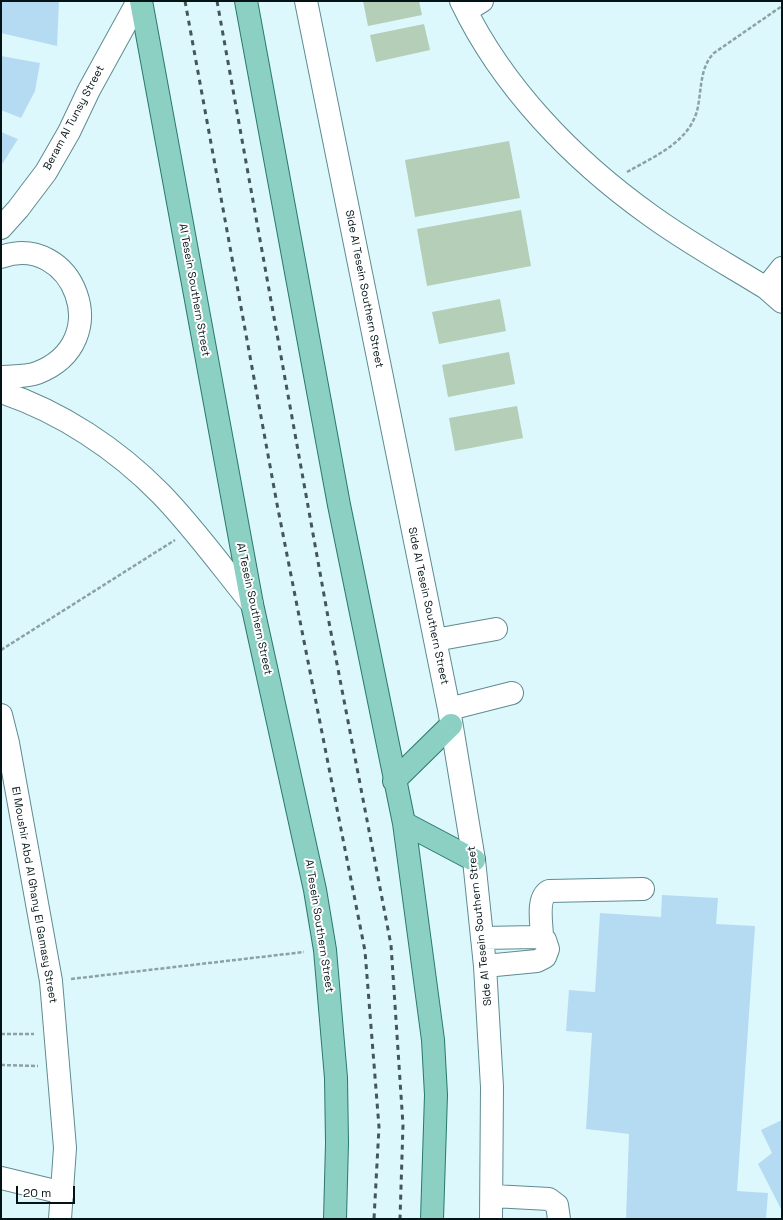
<!DOCTYPE html>
<style>
body{margin:0}
#map{position:relative;width:783px;height:1220px;overflow:hidden;background:#dcf8fc;font-family:"Space Grotesk",sans-serif}
canvas{display:block}
.frame{position:absolute;inset:0;border:2px solid #031316;pointer-events:none}
.scale{position:absolute;left:16px;top:1186px;width:59px;height:18px;box-sizing:border-box;border:2px solid #031316;border-top:0;padding-left:5px;font-size:12px;line-height:14px;white-space:nowrap;color:#031316;-webkit-text-stroke:3px #fff;paint-order:stroke}
</style>
<div id="map">
<canvas width="783" height="1220"></canvas>
<div class="frame"></div>
<div class="scale">20 m</div>
</div>
<script>
const g = document.querySelector('canvas').getContext('2d');
g.lineJoin = 'round';
function fillPath(path, color) {
  g.fillStyle = color;
  g.fill(path, 'evenodd');
}
function stroke(path, color, width, dash) {
  g.strokeStyle = color;
  g.lineWidth = width;
  g.lineCap = dash ? 'butt' : 'round';
  g.setLineDash(dash || []);
  g.stroke(path);
}
function write(font, color, halo, rows, align = 'center') {
  g.font = font + ' "Space Grotesk",sans-serif';
  g.lineWidth = 4;
  g.setLineDash([]);
  g.textBaseline = 'middle';
  g.strokeStyle = halo;
  g.fillStyle = color;
  for (const [text, x, y, turn = 0] of rows) {
    g.save();
    g.translate(x, y);
    g.rotate((+turn || 0) * Math.PI / 180);
    g.textAlign = isNaN(turn) ? turn : align;
    if (halo) g.strokeText(text, 0, 0);
    g.fillText(text, 0, 0);
    g.restore();
  }
}
const green = new Path2D(`
 M 363,1 L 419,1 L 422,15 L 368,26 Z
 M 424,24 L 430,50 L 376,62 L 370,35 Z
 M 509,141 L 520,198 L 415,217 L 405,160 Z
 M 521,210 L 531,266 L 427,286 L 417,229 Z
 M 500,299 L 506,331 L 439,344 L 432,312 Z
 M 509,352 L 515,384 L 448,397 L 442,365 Z
 M 517,406 L 523,438 L 455,451 L 449,418 Z`);
const building = new Path2D(`
 M 1,1 L 59,1 L 57,46 L 1,33 Z
 M 1,56 L 40,63 L 35,91 L 21,118 L 1,110 Z
 M 1,132 L 18,139 L 1,166 Z
 M 662,895 L 718,898 L 716,924 L 755,926 L 737,1191 L 768,1193 L 766,1219 L 626,1219 L 629,1134 L 586,1129 L 592,1033 L 566,1031 L 569,990 L 595,992 L 600,913 L 661,917 Z
 M 782,1120 L 782,1211 L 758,1164 L 772,1153 L 761,1130 Z`);
const path = new Path2D(`
 M 627,172 C 653,157 688,143 697,111 C 702,91 699,68 714,53 L 782,6
 M 1,650 L 175,540
 M 71,979 L 304,952
 M 1,1034 L 34,1034
 M 1,1065 L 38,1066`);
const minor = new Path2D(`
 M 306,1 L 449,709 L 474,860 L 485,966 L 492,1087 L 491,1219
 M 461,1 C 502,87 573,160 650,215 C 687,242 727,264 766,288 L 782,302
 M 466,11 L 482,1
 M 1,228 L 18,209 L 46,172 L 69,132 L 89,90 L 138,1
 M 1,257 C 72,231 118,342 37,373 C 27,377 12,376 1,377
 M 766,288 L 782,268
 M 1,392 C 61,412 117,449 161,494 C 194,528 222,567 252,604
 M 435,640 L 496,629
 M 449,709 L 512,693
 M 1,715 L 8,743 L 51,981 L 65,1148 L 60,1219
 M 542,937 C 542,925 536,898 549,891 L 643,889
 M 482,938 L 537,937 L 545,940 L 548,949 L 545,957 L 537,961 L 485,966
 M 1,1178 L 63,1193
 M 493,1196 L 549,1199 L 557,1205 L 559,1219`);
const major = new Path2D(`
 M 141,1 L 252,604 L 315,890 L 325,950 L 336,1078 L 337,1143 L 335,1219
 M 246,1 L 339,505 L 404,823 L 433,1040 L 436,1095 L 432,1219
 M 394,781 L 451,725
 M 404,823 L 474,860`);
const rail = new Path2D(`
 M 185,1 L 277,504 L 365,951 L 379,1127 L 374,1219
 M 217,1 L 328,617 L 391,945 L 403,1125 L 400,1219`);
const streetNames = [
 ["Beram Al Tunsy Street",74,118,-62],
 ["Side Al Tesein Southern Street",364,289,79],
 ["Al Tesein Southern Street",194,290,80],
 ["Side Al Tesein Southern Street",428,606,78],
 ["Al Tesein Southern Street",254,609,78],
 ["El Moushir Abd Al Ghany El Gamasy Street",34,895,80],
 ["Al Tesein Southern Street",319,926,81],
 ["Side Al Tesein Southern Street",480,926,-96]
];
fillPath(green, '#b4ceb7');
fillPath(building, '#b5dbf2');
stroke(minor, '#5e8b91', 24);
stroke(major, '#29796c', 24);
stroke(path, '#8aa2a5', 2.5, [4, 2]);
stroke(minor, '#fff', 22);
stroke(major, '#8bd0c2', 22);
stroke(rail, '#43575a', 3, [5, 5]);
write('11px', '#031316', '#fff', streetNames);
</script>
